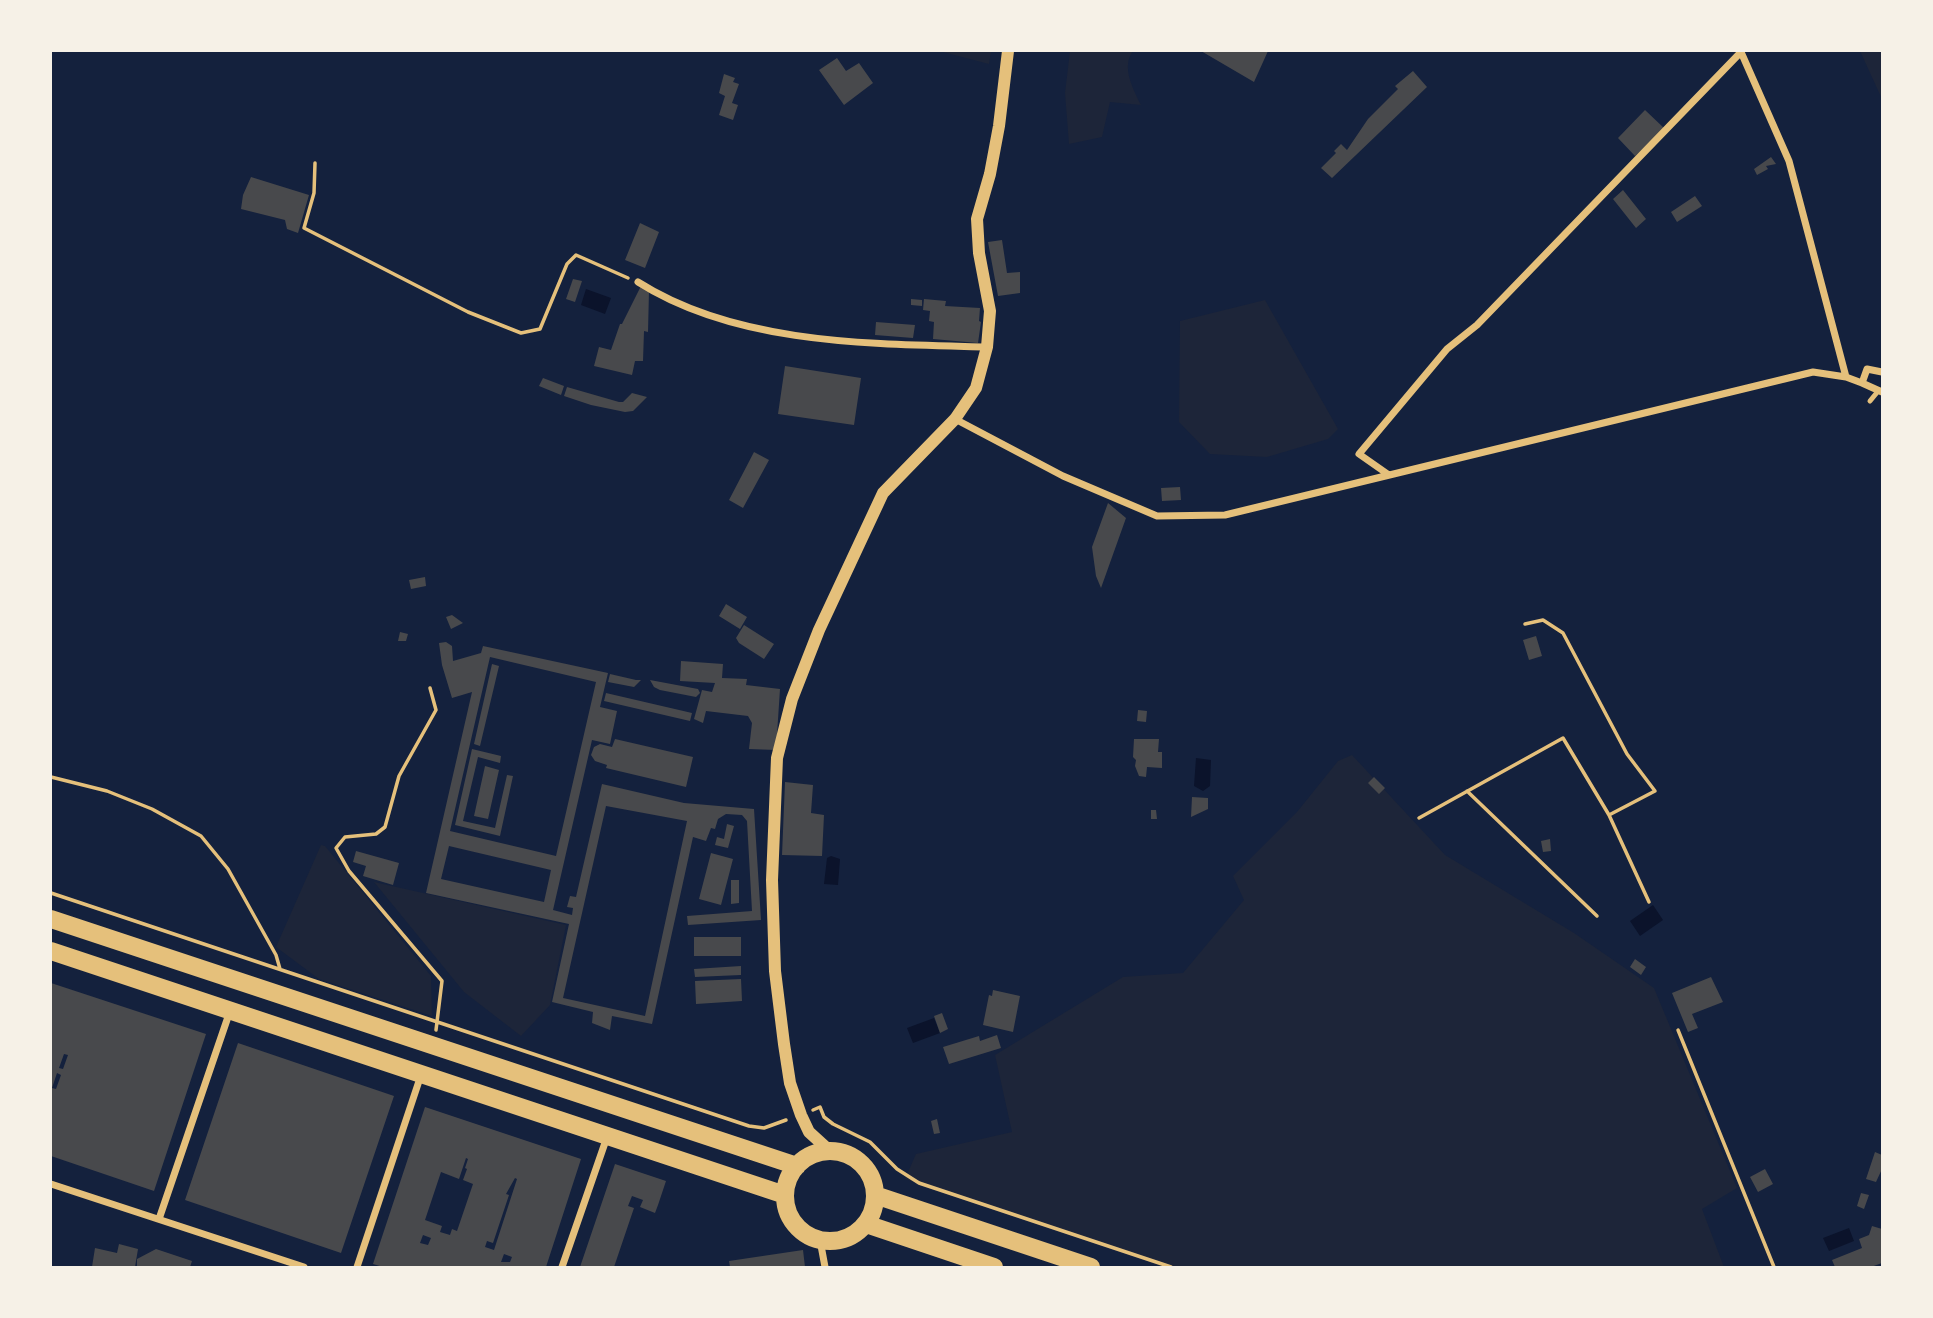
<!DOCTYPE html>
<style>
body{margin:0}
#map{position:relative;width:1933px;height:1318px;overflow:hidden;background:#14213d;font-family:"Exo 2",sans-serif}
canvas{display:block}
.frame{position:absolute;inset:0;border:52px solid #f6f1e7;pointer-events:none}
</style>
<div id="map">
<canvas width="1933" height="1318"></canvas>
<div class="frame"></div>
</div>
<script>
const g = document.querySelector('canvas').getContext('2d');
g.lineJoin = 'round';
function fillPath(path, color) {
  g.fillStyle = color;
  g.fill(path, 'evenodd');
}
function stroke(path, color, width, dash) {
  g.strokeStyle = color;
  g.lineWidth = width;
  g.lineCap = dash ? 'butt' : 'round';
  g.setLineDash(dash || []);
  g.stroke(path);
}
const green = new Path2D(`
 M 939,51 L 991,51 L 989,64 Z
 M 1070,51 L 1133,51 C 1121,67 1133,89 1141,105 L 1110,102 L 1102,137 L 1069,144 L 1065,93 Z
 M 1860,51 L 1882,51 L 1882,99 Z
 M 1265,300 L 1338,429 L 1328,439 L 1267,457 L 1210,454 L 1179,422 L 1180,321 Z
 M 1352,755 L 1445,855 L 1574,933 L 1654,988 L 1737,1188 L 1702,1209 L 1724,1267 L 1169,1267 L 905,1179 L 916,1154 L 1012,1132 L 995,1055 L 1123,977 L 1183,973 L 1244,900 L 1233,876 L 1297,812 L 1338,761 Z
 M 321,845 L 325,846 L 431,976 L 432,1016 L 319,979 L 276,947 Z
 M 374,882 L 566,925 L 550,1005 L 521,1036 L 464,992 Z`);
const water = new Path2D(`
 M 586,289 L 611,298 L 605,314 L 581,305 Z
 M 1196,758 L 1211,760 L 1210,786 L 1203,791 L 1194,786 Z
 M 831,856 L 840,859 L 838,885 L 824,884 L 827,858 Z
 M 1653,905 L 1663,920 L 1640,936 L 1630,921 Z
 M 934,1018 L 940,1033 L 913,1043 L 907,1028 Z
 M 1849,1228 L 1854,1241 L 1829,1251 L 1823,1238 Z`);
const building = new Path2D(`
 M 1201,51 L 1268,51 L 1254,82 Z
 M 837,58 L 846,71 L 859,63 L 873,83 L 844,105 L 819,70 Z
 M 1413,71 L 1427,87 L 1332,178 L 1321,168 L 1336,153 L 1334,151 L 1341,144 L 1347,150 L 1368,119 L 1398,89 L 1395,86 Z
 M 724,74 L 735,78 L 733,82 L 739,84 L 732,103 L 738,105 L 733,120 L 719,115 L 725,96 L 719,93 Z
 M 1645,110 L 1665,129 L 1635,156 L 1618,138 Z
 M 1771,157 L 1776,164 L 1766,166 L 1768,169 L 1757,175 L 1754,169 Z
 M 251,177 L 309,195 L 298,233 L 287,229 L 285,220 L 241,209 L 243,195 Z
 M 1623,190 L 1646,219 L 1636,228 L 1613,199 Z
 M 1695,196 L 1702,206 L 1677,222 L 1671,212 Z
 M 640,223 L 659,232 L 645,268 L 625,260 Z
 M 1002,240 L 1007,273 L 1020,272 L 1020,293 L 998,296 L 988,242 Z
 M 573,279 L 582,281 L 575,302 L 566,299 Z
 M 641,286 L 649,291 L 648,332 L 644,331 L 643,361 L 635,361 L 632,375 L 594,366 L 599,347 L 611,350 L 620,324 L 622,324 Z
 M 911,299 L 922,300 L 922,306 L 911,305 Z
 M 924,299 L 946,301 L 945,306 L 980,308 L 979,321 L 981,322 L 978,343 L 933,339 L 934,322 L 929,321 L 930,311 L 923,310 Z
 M 876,322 L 915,325 L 913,338 L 875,335 Z
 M 785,366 L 861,378 L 854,425 L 778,414 Z
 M 543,378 L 564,386 L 561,395 L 539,386 Z
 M 567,387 L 619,402 L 623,402 L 632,393 L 647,397 L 633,411 L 625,412 L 591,405 L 564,396 Z
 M 754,452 L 769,460 L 743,508 L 729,500 Z
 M 1180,487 L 1181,500 L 1162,501 L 1161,488 Z
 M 1108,503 L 1126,518 L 1101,588 L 1096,576 L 1092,547 Z
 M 425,577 L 426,586 L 411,589 L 409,580 Z
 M 726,604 L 747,617 L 740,629 L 719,616 Z
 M 452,615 L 463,623 L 451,629 L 446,617 Z
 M 744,625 L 774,644 L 764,659 L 739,643 L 736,638 Z
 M 400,632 L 408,634 L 406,641 L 398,641 Z
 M 1536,636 L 1542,656 L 1529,660 L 1523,640 Z
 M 446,642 L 452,646 L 453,661 L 481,653 L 483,646 L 608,673 L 600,707 L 617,711 L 610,744 L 592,740 L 553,910 L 572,915 L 573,908 L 567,907 L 570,896 L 576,897 L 602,784 L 684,803 L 754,809 L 761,920 L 688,925 L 687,916 L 752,911 L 747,821 L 742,815 L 726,814 L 718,819 L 715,829 L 711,828 L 706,841 L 693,837 L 652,1024 L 612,1016 L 610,1030 L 592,1023 L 593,1012 L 552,1002 L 569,924 L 426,893 L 472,692 L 452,698 L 442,665 L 439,643 ZM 490,657 L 596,682 L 556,856 L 450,831 ZM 606,806 L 687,821 L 645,1016 L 563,998 ZM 449,846 L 551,870 L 544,902 L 441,879 Z
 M 681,661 L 723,664 L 722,678 L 747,679 L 746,685 L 780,689 L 776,750 L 749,749 L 752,723 L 748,716 L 706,711 L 703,723 L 694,719 L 702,690 L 712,692 L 715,683 L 680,681 Z
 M 492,664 L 499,666 L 480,746 L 474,744 Z
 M 610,674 L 636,680 L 641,680 L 634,687 L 608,682 Z
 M 650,680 L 698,689 L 700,693 L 696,697 L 660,690 L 654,687 Z
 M 606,693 L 692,713 L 690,721 L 604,701 Z
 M 1138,710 L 1147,711 L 1146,722 L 1137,721 Z
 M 615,739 L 693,757 L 686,787 L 606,768 L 607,765 L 595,761 L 591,755 L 594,747 L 600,744 L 612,747 Z
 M 1134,739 L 1159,739 L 1158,752 L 1162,752 L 1162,768 L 1147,767 L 1146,777 L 1139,776 L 1135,766 L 1136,760 L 1133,757 Z
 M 472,749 L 501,756 L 500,763 L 478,757 L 463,821 L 495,828 L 507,775 L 513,776 L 500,836 L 455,825 Z
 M 485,766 L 499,770 L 488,819 L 474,816 Z
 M 1374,777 L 1385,788 L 1379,794 L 1368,783 Z
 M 785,782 L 813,785 L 811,813 L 824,815 L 822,856 L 782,855 Z
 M 1192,797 L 1208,798 L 1208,809 L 1191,817 Z
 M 1151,810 L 1156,810 L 1157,819 L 1151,819 Z
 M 727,824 L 734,826 L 728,848 L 715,845 L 717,837 L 724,839 Z
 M 1550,839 L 1551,851 L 1543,852 L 1541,841 Z
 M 356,851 L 399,863 L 393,885 L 363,876 L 366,866 L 353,862 Z
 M 711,853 L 733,859 L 721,905 L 699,899 Z
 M 731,880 L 739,880 L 739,903 L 731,904 Z
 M 694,937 L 741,937 L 741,956 L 694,956 Z
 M 1635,959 L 1646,967 L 1641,975 L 1630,967 Z
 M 741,966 L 741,975 L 695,977 L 694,969 Z
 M 1711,977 L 1723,1002 L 1692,1014 L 1698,1028 L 1688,1032 L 1672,993 Z
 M 741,979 L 742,1001 L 696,1004 L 695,981 Z
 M 51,983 L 206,1034 L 154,1191 L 51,1156 ZM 64,1054 L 68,1055 L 63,1069 L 59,1068 ZM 57,1073 L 61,1075 L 56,1089 L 52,1088 Z
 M 993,990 L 1020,996 L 1013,1032 L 983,1025 L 989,995 L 992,996 Z
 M 942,1013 L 948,1029 L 940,1033 L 934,1016 Z
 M 997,1035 L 1001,1048 L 949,1064 L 943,1047 L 979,1036 L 980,1041 Z
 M 238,1043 L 394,1096 L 341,1253 L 185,1200 Z
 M 425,1107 L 581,1159 L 546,1267 L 383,1267 L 373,1264 ZM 466,1158 L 468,1159 L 465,1168 L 467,1169 L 463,1180 L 473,1184 L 457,1231 L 452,1229 L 450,1235 L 440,1232 L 442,1226 L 425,1220 L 441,1172 L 459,1179 ZM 515,1178 L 517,1179 L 494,1250 L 485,1247 L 487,1241 L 493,1243 L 509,1195 L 506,1194 ZM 423,1235 L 431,1238 L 428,1245 L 420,1243 ZM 504,1254 L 512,1257 L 510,1262 L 501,1262 Z
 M 937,1119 L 940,1133 L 934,1134 L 931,1121 Z
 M 1875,1152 L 1882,1155 L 1882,1169 L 1876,1182 L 1866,1179 Z
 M 615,1164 L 666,1181 L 658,1205 L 655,1213 L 640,1207 L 643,1200 L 632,1196 L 628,1206 L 634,1208 L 614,1267 L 580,1267 Z
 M 1765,1169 L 1773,1184 L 1758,1192 L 1750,1177 Z
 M 1861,1193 L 1869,1195 L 1864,1209 L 1857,1206 Z
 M 1872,1226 L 1882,1229 L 1882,1263 L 1871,1267 L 1835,1267 L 1832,1260 L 1862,1248 L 1859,1239 L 1869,1235 Z
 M 119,1244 L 138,1249 L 135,1267 L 92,1267 L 95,1248 L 117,1253 Z
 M 156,1249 L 192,1261 L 190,1267 L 137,1267 L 137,1259 Z
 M 803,1250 L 805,1267 L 730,1267 L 729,1261 Z`);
const path = new Path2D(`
 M 315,163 L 314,193 L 304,228 L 468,312 L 521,333 L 540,329 L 567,264 L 576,255 L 628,278
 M 1525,624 L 1543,620 L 1563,633 L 1627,754 L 1655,791 L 1609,815 L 1649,902
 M 430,688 L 436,710 L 399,776 L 385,827 L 376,834 L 345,837 L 336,848 L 349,871 L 442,981 L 436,1030
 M 51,777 L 107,791 L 152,809 L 201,836 L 228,869 L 276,955 L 280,969
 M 1467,791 L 1597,916
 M 1419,818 L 1563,738 L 1609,815
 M 51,893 L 749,1126 L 764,1128 L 786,1120
 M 1678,1030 L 1774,1267
 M 813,1110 L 820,1107 L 824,1117 L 833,1124 L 870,1142 L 897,1169 L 919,1183 L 1171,1267`);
const service = new Path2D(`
 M 1870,401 L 1879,390`);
const minor = new Path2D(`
 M 638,282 C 737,345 873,344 987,347
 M 1862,383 L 1882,392
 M 955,419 L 1063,476 L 1157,516 L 1225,515 L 1813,372 L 1846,377 L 1862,383 L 1867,369 L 1882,372
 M 1389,475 L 1359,454 L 1447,349 L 1477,325 L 1741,52 L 1789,161 L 1846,377
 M 51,1184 L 304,1267
 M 159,1219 L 230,1011
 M 820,1240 L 825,1267
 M 357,1267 L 421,1075
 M 562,1267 L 607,1137`);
const tertiary = new Path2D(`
 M 831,1152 L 809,1132 L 801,1115 L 790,1083 L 784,1044 L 775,971 L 772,880 L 777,758 L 792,699 L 819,630 L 883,493 L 955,419 L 976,388 L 987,347 L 990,311 L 979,253 L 977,219 L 990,174 L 999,126 L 1008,51`);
const primary = new Path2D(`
 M 51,919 L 797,1166
 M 51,951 L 785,1195
 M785 1196a45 45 0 1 1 90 0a45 45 0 1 1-90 0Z
 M 875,1195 L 1091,1267
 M 866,1224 L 994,1267`);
fillPath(green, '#1d2539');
fillPath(water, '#0b132b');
fillPath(building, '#48494c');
stroke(path, '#e5c07b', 3.5);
stroke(service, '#e5c07b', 5);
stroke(minor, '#e5c07b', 7);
stroke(tertiary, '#e5c07b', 12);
stroke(primary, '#e5c07b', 18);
</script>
